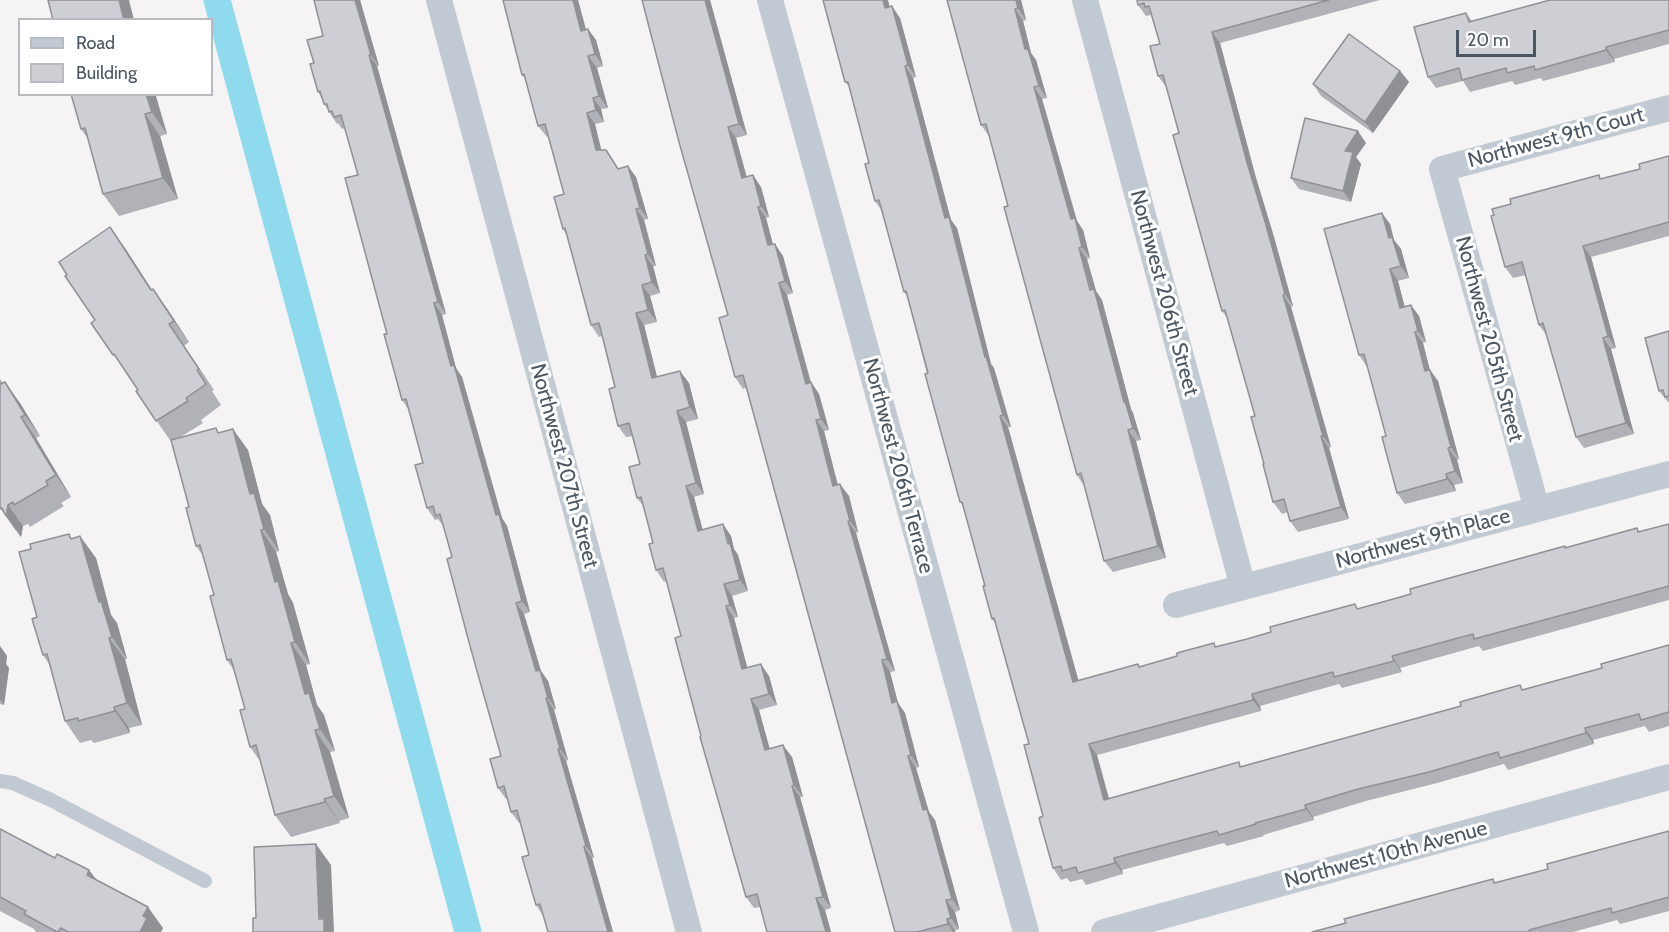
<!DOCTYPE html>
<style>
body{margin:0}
#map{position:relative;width:1669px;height:932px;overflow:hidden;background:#f5f3f3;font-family:Cabin,sans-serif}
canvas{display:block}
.legend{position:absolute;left:18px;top:18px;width:195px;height:78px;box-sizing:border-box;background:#fff;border:2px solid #b7bbc0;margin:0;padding:8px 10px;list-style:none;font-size:18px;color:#4a5661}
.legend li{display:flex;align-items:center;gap:12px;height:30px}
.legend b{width:30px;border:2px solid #b7bbc0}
.scale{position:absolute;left:1456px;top:30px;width:80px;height:27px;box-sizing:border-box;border:3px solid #4a5661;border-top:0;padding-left:8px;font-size:18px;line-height:21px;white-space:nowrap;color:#4a5661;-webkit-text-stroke:4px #fff;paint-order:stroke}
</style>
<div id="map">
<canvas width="1669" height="932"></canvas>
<ul class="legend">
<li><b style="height:8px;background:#c1cad2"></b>Road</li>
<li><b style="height:16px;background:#cdcfd5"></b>Building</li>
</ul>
<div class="scale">20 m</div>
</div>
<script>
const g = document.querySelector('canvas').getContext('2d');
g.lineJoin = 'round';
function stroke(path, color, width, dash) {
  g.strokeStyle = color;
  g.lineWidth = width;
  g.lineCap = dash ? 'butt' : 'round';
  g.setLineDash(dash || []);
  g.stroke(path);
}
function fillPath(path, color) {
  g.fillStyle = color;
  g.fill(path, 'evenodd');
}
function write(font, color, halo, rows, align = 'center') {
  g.font = font + ' Cabin,sans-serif';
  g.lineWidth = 6;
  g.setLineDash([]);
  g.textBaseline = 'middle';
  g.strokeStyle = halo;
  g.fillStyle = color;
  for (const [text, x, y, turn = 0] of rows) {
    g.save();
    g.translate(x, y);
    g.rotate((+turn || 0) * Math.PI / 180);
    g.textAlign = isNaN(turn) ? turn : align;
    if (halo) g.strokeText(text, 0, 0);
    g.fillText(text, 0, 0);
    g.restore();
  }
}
const canal = new Path2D(`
 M 217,0 L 468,932`);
const lane = new Path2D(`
 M 0,781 L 13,783 L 51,800 L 205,881`);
const street = new Path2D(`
 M 439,0 L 689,932
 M 770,0 L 1026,932
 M 1085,0 L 1243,587
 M 1537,509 L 1442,169 L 1669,108
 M 1176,605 L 1669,474
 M 1104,932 L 1669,777`);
const wall = new Path2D(`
 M 314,0 L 360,0 L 379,66 L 377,66 L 446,314 L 442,315 L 456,368 L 462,377 L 502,518 L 507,526 L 530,612 L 524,614 L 541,671 L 548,681 L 556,709 L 554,710 L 568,760 L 566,761 L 594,858 L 592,858 L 613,932 L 548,932 L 544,917 L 536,905 L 529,855 L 520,823 L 519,823 L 511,812 L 508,799 L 506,799 L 498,788 L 501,756 L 452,557 L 444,527 L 438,519 L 435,520 L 427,508 L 423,463 L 408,409 L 402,400 L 387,334 L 358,175 L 345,128 L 342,129 L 338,123 L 337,124 L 324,104 L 322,99 L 318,92 L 314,63 L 323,36 Z
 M 578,0 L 586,29 L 588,29 L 596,40 L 603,66 L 597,68 L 608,108 L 601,109 L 604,122 L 595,124 L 601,150 L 618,168 L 636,177 L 648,219 L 644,220 L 656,266 L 653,266 L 660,293 L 650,296 L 657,322 L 644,325 L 657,377 L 689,383 L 698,419 L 686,422 L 704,494 L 694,497 L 702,530 L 731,536 L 734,549 L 738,555 L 748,591 L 732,596 L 738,617 L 734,618 L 747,668 L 769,676 L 777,705 L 759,710 L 770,749 L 792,757 L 803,797 L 800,797 L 831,908 L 825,910 L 831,932 L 767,932 L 760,907 L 754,908 L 746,897 L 701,736 L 681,636 L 666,581 L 664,582 L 656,570 L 653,543 L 644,507 L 637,498 L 640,464 L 633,436 L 626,437 L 618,426 L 615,387 L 602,336 L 599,337 L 591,325 L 567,236 L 563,229 L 564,194 L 548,137 L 547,137 L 538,126 L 526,80 L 522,75 Z
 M 642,0 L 710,0 L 747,135 L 736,138 L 747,177 L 761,187 L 769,217 L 766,218 L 773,244 L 783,256 L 793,293 L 787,295 L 811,382 L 819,394 L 829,430 L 824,431 L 838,485 L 849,496 L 858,532 L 856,533 L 895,671 L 890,672 L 898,703 L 905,713 L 919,767 L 916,768 L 929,812 L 935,820 L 960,910 L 955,912 L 959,929 L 955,931 L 955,932 L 895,932 L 746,388 L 743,389 L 735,377 L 728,315 Z
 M 947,0 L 1021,0 L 1026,20 L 1023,21 L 1031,53 L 1036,60 L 1047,98 L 1042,99 L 1077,221 L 1083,230 L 1090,258 L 1087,259 L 1096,291 L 1102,300 L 1131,409 L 1133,413 L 1141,440 L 1136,441 L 1166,558 L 1113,572 L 1104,561 L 1084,486 L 1077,475 L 1008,206 L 989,136 L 981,125 Z
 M 1137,0 L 1380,0 L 1220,43 L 1256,178 L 1274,237 L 1293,306 L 1291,307 L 1331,447 L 1329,448 L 1349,519 L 1298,532 L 1290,521 L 1288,512 L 1282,514 L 1273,502 L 1255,416 L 1228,319 L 1222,311 L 1179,133 L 1166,87 L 1158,76 L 1160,44 L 1151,15 L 1146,16 L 1138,5 Z
 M 1669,0 L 1669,44 L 1614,59 L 1615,62 L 1543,81 L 1541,78 L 1515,85 L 1512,81 L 1470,92 L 1463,81 L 1436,88 L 1428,77 L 1466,13 L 1472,21 Z
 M 900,18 L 916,77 L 913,78 L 951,220 L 957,228 L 991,364 L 994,368 L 1011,427 L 1008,427 L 1078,681 L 1138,664 L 1140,667 L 1217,647 L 1379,603 L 1566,547 L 1637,528 L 1639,532 L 1669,524 L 1669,600 L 1483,651 L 1479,646 L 1400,668 L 1402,672 L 1342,688 L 1339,684 L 1260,706 L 1261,711 L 1097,755 L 1109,798 L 1242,767 L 1523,690 L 1602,668 L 1669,645 L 1669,726 L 1649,732 L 1645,726 L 1593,740 L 1594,744 L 1508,770 L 1504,764 L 1437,783 L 1366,801 L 1313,817 L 1314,820 L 1263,835 L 1264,836 L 1227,846 L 1224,843 L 1122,870 L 1123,874 L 1086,885 L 1082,879 L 1070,882 L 1067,878 L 1061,880 L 1053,868 L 1029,744 L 996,624 L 992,619 L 985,586 L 964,508 L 960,502 L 907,296 L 904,292 L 882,211 L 875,201 L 869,163 L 850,88 L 845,82 Z
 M 1400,71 L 1409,82 L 1373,133 L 1321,96 L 1313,84 Z
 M 71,94 L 154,94 L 167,134 L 160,136 L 178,199 L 119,216 L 103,194 L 88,139 L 81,129 Z
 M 1366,143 L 1356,157 L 1361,164 L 1351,202 L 1299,189 L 1291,178 Z
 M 1669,156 L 1669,236 L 1591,257 L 1616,348 L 1611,349 L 1634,434 L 1584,448 L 1576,437 L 1547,336 L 1539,325 L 1526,275 L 1513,278 L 1505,267 L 1602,179 L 1640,169 Z
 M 1390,224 L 1394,240 L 1401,249 L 1409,278 L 1398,281 L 1404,306 L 1419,316 L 1426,342 L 1423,343 L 1430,370 L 1438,381 L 1459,459 L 1457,460 L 1463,483 L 1454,485 L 1456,491 L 1405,504 L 1397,493 L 1386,436 L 1368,367 L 1367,367 L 1359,355 Z
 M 125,248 L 152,290 L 168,310 L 189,342 L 184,346 L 214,390 L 212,391 L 221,405 L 201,420 L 203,423 L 179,438 L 220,432 L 248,450 L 262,504 L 270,515 L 279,551 L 276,552 L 288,594 L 293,603 L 310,664 L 306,665 L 317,705 L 324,715 L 335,751 L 330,752 L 349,818 L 339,821 L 340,823 L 291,837 L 275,815 L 260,761 L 250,747 L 245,709 L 235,672 L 227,660 L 214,595 L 204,557 L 196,546 L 189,507 L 172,443 L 136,391 L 138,390 L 129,376 L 91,323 L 95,320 Z
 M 1669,331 L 1669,403 L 1668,402 L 1659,391 Z
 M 0,379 L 3,383 L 20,403 L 40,436 L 36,438 L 71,497 L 61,503 L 64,506 L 30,527 L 28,524 L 23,526 L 21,537 L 16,530 L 16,531 L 0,508 Z
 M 73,539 L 96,558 L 111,615 L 117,623 L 127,659 L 125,659 L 142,725 L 129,728 L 130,733 L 94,743 L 91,740 L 80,743 L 65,721 L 49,664 L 43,655 L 37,617 Z
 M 0,646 L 7,656 L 6,664 L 9,668 L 4,705 L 0,704 Z
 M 0,829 L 55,858 L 89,870 L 96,879 L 163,928 L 161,932 L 36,932 L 34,929 L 0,911 Z
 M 1669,831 L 1669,911 L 1620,924 L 1617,920 L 1573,932 L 1312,932 L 1493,879 L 1495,883 L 1548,869 Z`);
const shadedWall = new Path2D(`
 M 119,0 L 129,0 L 134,20 L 124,20 Z
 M 355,0 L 360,0 L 379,66 L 371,55 Z
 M 573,0 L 578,0 L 589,42 L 581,31 Z
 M 705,0 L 710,0 L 747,135 L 739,124 Z
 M 883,0 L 888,0 L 893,20 L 885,8 Z
 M 1016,0 L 1021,0 L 1026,20 L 1018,8 Z
 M 892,6 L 900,18 L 916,77 L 908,65 Z
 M 1015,9 L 1023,21 L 1031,53 L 1036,60 L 1047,98 L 1039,86 L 1025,49 Z
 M 588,29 L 596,40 L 603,66 L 595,54 Z
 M 1212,32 L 1220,43 L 1256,178 L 1274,237 L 1293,306 L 1285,294 L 1248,166 Z
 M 1606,47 L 1614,59 L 1615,62 L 1606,50 Z
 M 369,55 L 377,66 L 446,314 L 438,302 Z
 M 588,56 L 597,68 L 608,108 L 599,96 Z
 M 905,66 L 913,78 L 951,220 L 957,228 L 991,364 L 994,368 L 1011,427 L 1003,415 L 985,357 L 945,218 Z
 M 1400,71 L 1409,82 L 1373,133 L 1365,122 Z
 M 1034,87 L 1042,99 L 1077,221 L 1083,230 L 1090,258 L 1082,247 L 1071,219 Z
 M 146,94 L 154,94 L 156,96 L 167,134 L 152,112 Z
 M 593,98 L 601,109 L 604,122 L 596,110 Z
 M 587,113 L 595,124 L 604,161 L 596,150 Z
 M 145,114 L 160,136 L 178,199 L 163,178 Z
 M 728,127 L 736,138 L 750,190 L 742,178 Z
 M 1358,131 L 1366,143 L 1356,157 L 1361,164 L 1351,202 L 1343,191 L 1345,151 Z
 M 628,166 L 636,177 L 648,219 L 640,208 Z
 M 753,175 L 761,187 L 769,217 L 761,206 Z
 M 758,207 L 766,218 L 776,257 L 768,245 Z
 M 636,209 L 644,220 L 656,266 L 648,254 Z
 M 1382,213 L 1390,224 L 1394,240 L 1401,249 L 1409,278 L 1401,266 L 1389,238 Z
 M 110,227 L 125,248 L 166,312 L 151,290 Z
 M 775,244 L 783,256 L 793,293 L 785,281 Z
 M 1583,246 L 1591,257 L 1616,348 L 1608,336 Z
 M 1079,248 L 1087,259 L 1096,291 L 1102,300 L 1131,409 L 1133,413 L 1141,440 L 1133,428 L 1124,402 Z
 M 645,255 L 653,266 L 660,293 L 652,282 Z
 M 1390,269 L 1398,281 L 1408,319 L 1400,308 Z
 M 779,283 L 787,295 L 814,395 L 806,384 Z
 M 642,285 L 650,296 L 657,322 L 648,310 Z
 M 153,289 L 168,310 L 189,342 L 174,321 Z
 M 1283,295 L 1291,307 L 1331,447 L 1323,436 Z
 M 434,303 L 442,315 L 456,368 L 462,377 L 502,518 L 507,526 L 530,612 L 522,601 L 451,366 Z
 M 1411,305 L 1419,316 L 1426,342 L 1418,331 Z
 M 636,313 L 644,325 L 660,389 L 652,378 Z
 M 169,324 L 214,390 L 199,369 Z
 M 1415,332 L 1423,343 L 1433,383 L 1425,371 Z
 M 1603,338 L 1611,349 L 1634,434 L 1626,423 Z
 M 1430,370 L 1438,381 L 1459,459 L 1451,447 Z
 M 680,371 L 689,383 L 698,419 L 690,407 Z
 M 5,382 L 20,403 L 40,436 L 25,415 Z
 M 811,382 L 819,394 L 829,430 L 821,419 Z
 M 677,411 L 686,422 L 704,494 L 696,483 Z
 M 1000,416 L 1008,427 L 1082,693 L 1073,682 Z
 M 21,417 L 36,438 L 71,497 L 56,475 Z
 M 816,420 L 824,431 L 841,498 L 833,486 Z
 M 233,429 L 248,450 L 262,504 L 270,515 L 279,551 L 264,529 L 250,494 Z
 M 1128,430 L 1136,441 L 1166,558 L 1158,546 Z
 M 1321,436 L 1329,448 L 1349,519 L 1341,507 Z
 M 1448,448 L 1457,460 L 1463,483 L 1455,471 Z
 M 1446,474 L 1454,485 L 1456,491 L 1447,479 Z
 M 840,484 L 849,496 L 858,532 L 850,521 Z
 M 686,486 L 694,497 L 706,542 L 698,531 Z
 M 8,505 L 23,526 L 21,537 L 6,516 Z
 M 848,521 L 856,533 L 895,671 L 887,659 Z
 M 723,524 L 731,536 L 734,549 L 738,555 L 748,591 L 740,580 Z
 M 261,530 L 276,552 L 288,594 L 293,603 L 310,664 L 295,642 L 275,582 Z
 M 80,536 L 96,558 L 111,615 L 117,623 L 127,659 L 112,637 L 99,602 Z
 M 724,584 L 732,596 L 738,617 L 730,605 Z
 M 516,603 L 524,614 L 541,671 L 548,681 L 556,709 L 548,698 L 536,671 Z
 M 726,606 L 734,618 L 751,681 L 742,669 Z
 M 109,638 L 125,659 L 142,725 L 127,703 Z
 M 291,643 L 306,665 L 317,705 L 324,715 L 335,751 L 320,729 L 305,694 Z
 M 0,646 L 7,656 L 6,664 L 9,668 L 4,705 L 0,699 Z
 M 1392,656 L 1400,668 L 1402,672 L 1394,661 Z
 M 882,660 L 890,672 L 898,703 L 905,713 L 919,767 L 911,755 L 892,703 Z
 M 761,664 L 769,676 L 777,705 L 769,694 Z
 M 1252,694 L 1260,706 L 1261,711 L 1253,700 Z
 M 546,698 L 554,710 L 568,760 L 560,749 Z
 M 751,699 L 759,710 L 773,762 L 765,750 Z
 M 114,707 L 129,728 L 130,733 L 115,711 Z
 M 1585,728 L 1593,740 L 1594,744 L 1586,733 Z
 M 315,730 L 330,752 L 349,818 L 334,796 Z
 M 1089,744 L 1097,755 L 1112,811 L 1104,800 Z
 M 783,745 L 792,757 L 803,797 L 794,785 Z
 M 558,749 L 566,761 L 594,858 L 586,846 Z
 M 908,756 L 916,768 L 929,812 L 935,820 L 960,910 L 952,899 L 923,810 Z
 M 792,786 L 800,797 L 831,908 L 823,897 Z
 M 324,799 L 339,821 L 340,823 L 325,802 Z
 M 1305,805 L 1313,817 L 1314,820 L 1306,809 Z
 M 316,844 L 331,865 L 334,932 L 324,932 L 319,919 Z
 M 584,847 L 592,858 L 613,932 L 608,932 Z
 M 1114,858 L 1122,870 L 1123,874 L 1115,863 Z
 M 89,870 L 105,892 L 87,875 Z
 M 816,898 L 825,910 L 831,932 L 826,932 Z
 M 946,900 L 955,912 L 959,929 L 951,918 Z
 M 148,907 L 163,928 L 161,932 L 140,932 L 143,916 Z
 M 947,919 L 955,931 L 955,932 L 953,932 L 948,924 Z`);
const building = new Path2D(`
 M 48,0 L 119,0 L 124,20 L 53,20 Z
 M 314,0 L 355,0 L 371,55 L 369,55 L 438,302 L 434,303 L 451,366 L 454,365 L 496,515 L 499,514 L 522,601 L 516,603 L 536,671 L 540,670 L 548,698 L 546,698 L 560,749 L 558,749 L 586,846 L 584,847 L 608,932 L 548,932 L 540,904 L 536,905 L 522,857 L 529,855 L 517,810 L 511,812 L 504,786 L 498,788 L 490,759 L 501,756 L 470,646 L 447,559 L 452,557 L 440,514 L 436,516 L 433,506 L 427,508 L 415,465 L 423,463 L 406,399 L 402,400 L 384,334 L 387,334 L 345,178 L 358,175 L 341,115 L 334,117 L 332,111 L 329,112 L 327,104 L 324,104 L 320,91 L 318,92 L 310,64 L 314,63 L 307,40 L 323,36 Z
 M 503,0 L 573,0 L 581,31 L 588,29 L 595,54 L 588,56 L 599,96 L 593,98 L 596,110 L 587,113 L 596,150 L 606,150 L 618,169 L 628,166 L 640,208 L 636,209 L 648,254 L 645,255 L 652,282 L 642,285 L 648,310 L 636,313 L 652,378 L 680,371 L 690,407 L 677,411 L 696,483 L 686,486 L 698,531 L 723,524 L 728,544 L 730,543 L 740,580 L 724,584 L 730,605 L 726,606 L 742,669 L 761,664 L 769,694 L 751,699 L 765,750 L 783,745 L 794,785 L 792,786 L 823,897 L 816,898 L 826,932 L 767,932 L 757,894 L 746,897 L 700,737 L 701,736 L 675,638 L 681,636 L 663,568 L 656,570 L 649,544 L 653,543 L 641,497 L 637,498 L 629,467 L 640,464 L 629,423 L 618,426 L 609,389 L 615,387 L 599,323 L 591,325 L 565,228 L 563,229 L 554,197 L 564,194 L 545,124 L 538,126 L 524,74 L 522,75 Z
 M 642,0 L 705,0 L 739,124 L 728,127 L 742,178 L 753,175 L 761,206 L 758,207 L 768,245 L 775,244 L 785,281 L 779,283 L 806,384 L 811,382 L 821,419 L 816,420 L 833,486 L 840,484 L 850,521 L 848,521 L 887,659 L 882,660 L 892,703 L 897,701 L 911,755 L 908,756 L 923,810 L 927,809 L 952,899 L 946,900 L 951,918 L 947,919 L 948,924 L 917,932 L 895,932 L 743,375 L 735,377 L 719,318 L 728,315 L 679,142 Z
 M 823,0 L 883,0 L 885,8 L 892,6 L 908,65 L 905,66 L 945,218 L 949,217 L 985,357 L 986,356 L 1003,415 L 1000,416 L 1073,682 L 1138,664 L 1139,667 L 1177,656 L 1177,653 L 1214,643 L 1215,647 L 1247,639 L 1271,632 L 1270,627 L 1355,604 L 1357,609 L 1379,603 L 1411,594 L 1410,589 L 1565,546 L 1565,548 L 1637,528 L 1638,532 L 1669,524 L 1669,586 L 1474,639 L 1473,634 L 1392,656 L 1394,661 L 1334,677 L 1333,672 L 1252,694 L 1253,700 L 1089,744 L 1104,800 L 1239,762 L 1240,767 L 1461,706 L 1460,702 L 1520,685 L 1522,690 L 1602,668 L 1601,664 L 1669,645 L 1669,712 L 1641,720 L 1639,714 L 1585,728 L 1586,733 L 1500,758 L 1498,752 L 1429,772 L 1358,789 L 1305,805 L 1306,809 L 1255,823 L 1256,824 L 1219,835 L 1217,831 L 1114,858 L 1115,863 L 1078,873 L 1076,867 L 1062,871 L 1061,866 L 1053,868 L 1039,818 L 1043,816 L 1024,745 L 1029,744 L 994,618 L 992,619 L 983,586 L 985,586 L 962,502 L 960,502 L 925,374 L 928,373 L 906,291 L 904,292 L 879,200 L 875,201 L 865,164 L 869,163 L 848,82 L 845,82 Z
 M 947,0 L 1016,0 L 1018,8 L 1015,9 L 1025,49 L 1028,49 L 1039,86 L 1034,87 L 1071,219 L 1075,218 L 1082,247 L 1079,248 L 1090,290 L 1094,289 L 1124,402 L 1125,401 L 1133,428 L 1128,430 L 1158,546 L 1104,561 L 1081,473 L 1077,475 L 1004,207 L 1008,206 L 986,124 L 981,125 Z
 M 1137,0 L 1329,0 L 1212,32 L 1248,166 L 1266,225 L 1285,294 L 1283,295 L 1323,436 L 1321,436 L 1341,507 L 1290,521 L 1284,499 L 1273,502 L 1263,464 L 1264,464 L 1251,417 L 1255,416 L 1225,310 L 1222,311 L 1173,135 L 1179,133 L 1163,75 L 1158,76 L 1150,46 L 1160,44 L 1149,6 L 1145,7 L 1144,3 L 1138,5 Z
 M 1550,0 L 1669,0 L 1669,30 L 1606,47 L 1606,50 L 1535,70 L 1534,66 L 1507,73 L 1506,68 L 1462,80 L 1459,68 L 1428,77 L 1414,27 L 1466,13 L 1469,22 Z
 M 1349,34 L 1400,71 L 1365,122 L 1313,84 Z
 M 71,94 L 146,94 L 152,112 L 145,114 L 163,178 L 103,194 L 85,128 L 81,129 Z
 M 1305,118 L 1358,131 L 1345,151 L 1353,152 L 1343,191 L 1291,178 Z
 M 1669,156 L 1669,222 L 1583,246 L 1608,336 L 1603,338 L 1626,423 L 1576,437 L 1543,323 L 1539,325 L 1522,262 L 1505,267 L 1491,216 L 1494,215 L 1492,209 L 1511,204 L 1510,199 L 1599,175 L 1600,179 L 1640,169 L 1639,164 Z
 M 1382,213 L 1389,238 L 1392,237 L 1401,266 L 1390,269 L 1400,308 L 1411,305 L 1418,331 L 1415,332 L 1425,371 L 1430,370 L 1451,447 L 1448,448 L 1455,471 L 1446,474 L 1447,479 L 1397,493 L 1382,437 L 1386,436 L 1364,354 L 1359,355 L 1324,229 Z
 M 110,227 L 151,290 L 153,289 L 174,321 L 169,324 L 199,369 L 197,370 L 206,384 L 186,398 L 188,401 L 156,421 L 136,391 L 138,390 L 114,354 L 113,355 L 91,323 L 95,320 L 65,276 L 67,275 L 59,262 Z
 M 1669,331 L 1669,396 L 1665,397 L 1663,390 L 1659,391 L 1645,338 Z
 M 5,382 L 25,415 L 21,417 L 56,475 L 46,481 L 48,485 L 14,505 L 13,502 L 8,505 L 6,516 L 2,508 L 0,509 L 0,383 L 1,384 Z
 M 216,428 L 218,433 L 233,429 L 250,494 L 254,493 L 264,529 L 261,530 L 275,582 L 278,581 L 295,642 L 291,643 L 305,694 L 309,693 L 320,729 L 315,730 L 334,796 L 324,799 L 325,802 L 275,815 L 256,745 L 250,747 L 240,710 L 245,709 L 231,659 L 227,660 L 210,596 L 214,595 L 200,545 L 196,546 L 186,508 L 189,507 L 171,440 Z
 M 69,534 L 71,539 L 80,536 L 99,602 L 101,601 L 112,637 L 109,638 L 127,703 L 114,707 L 115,711 L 78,721 L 78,718 L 65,721 L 47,654 L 43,655 L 32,619 L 37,617 L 19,552 L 31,549 L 30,544 Z
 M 0,829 L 55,858 L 57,854 L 89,870 L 87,875 L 148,907 L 143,916 L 147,918 L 140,932 L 68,932 L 61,928 L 58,932 L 57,932 L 24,914 L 26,911 L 0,897 Z
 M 1669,831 L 1669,897 L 1612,913 L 1611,908 L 1529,930 L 1530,932 L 1312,932 L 1346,923 L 1344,919 L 1493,879 L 1494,883 L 1548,869 L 1547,864 Z
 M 316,844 L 319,919 L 324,919 L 324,932 L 253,932 L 253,918 L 256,918 L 254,847 Z`);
const streetNames = [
 ["Northwest 9th Court",1556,138,-15],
 ["Northwest 206th Street",1164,293,75],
 ["Northwest 205th Street",1489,339,75],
 ["Northwest 207th Street",564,466,75],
 ["Northwest 206th Terrace",898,466,75],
 ["Northwest 9th Place",1423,539,-15],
 ["Northwest 10th Avenue",1386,855,-15]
];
stroke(canal, '#90daee', 27);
stroke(lane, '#c1cad2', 14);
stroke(street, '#c1cad2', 26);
fillPath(wall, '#b0b2b7');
fillPath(shadedWall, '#909195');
fillPath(building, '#cdcfd5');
stroke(building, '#909195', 1.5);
write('21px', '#4a5661', '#fff', streetNames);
</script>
